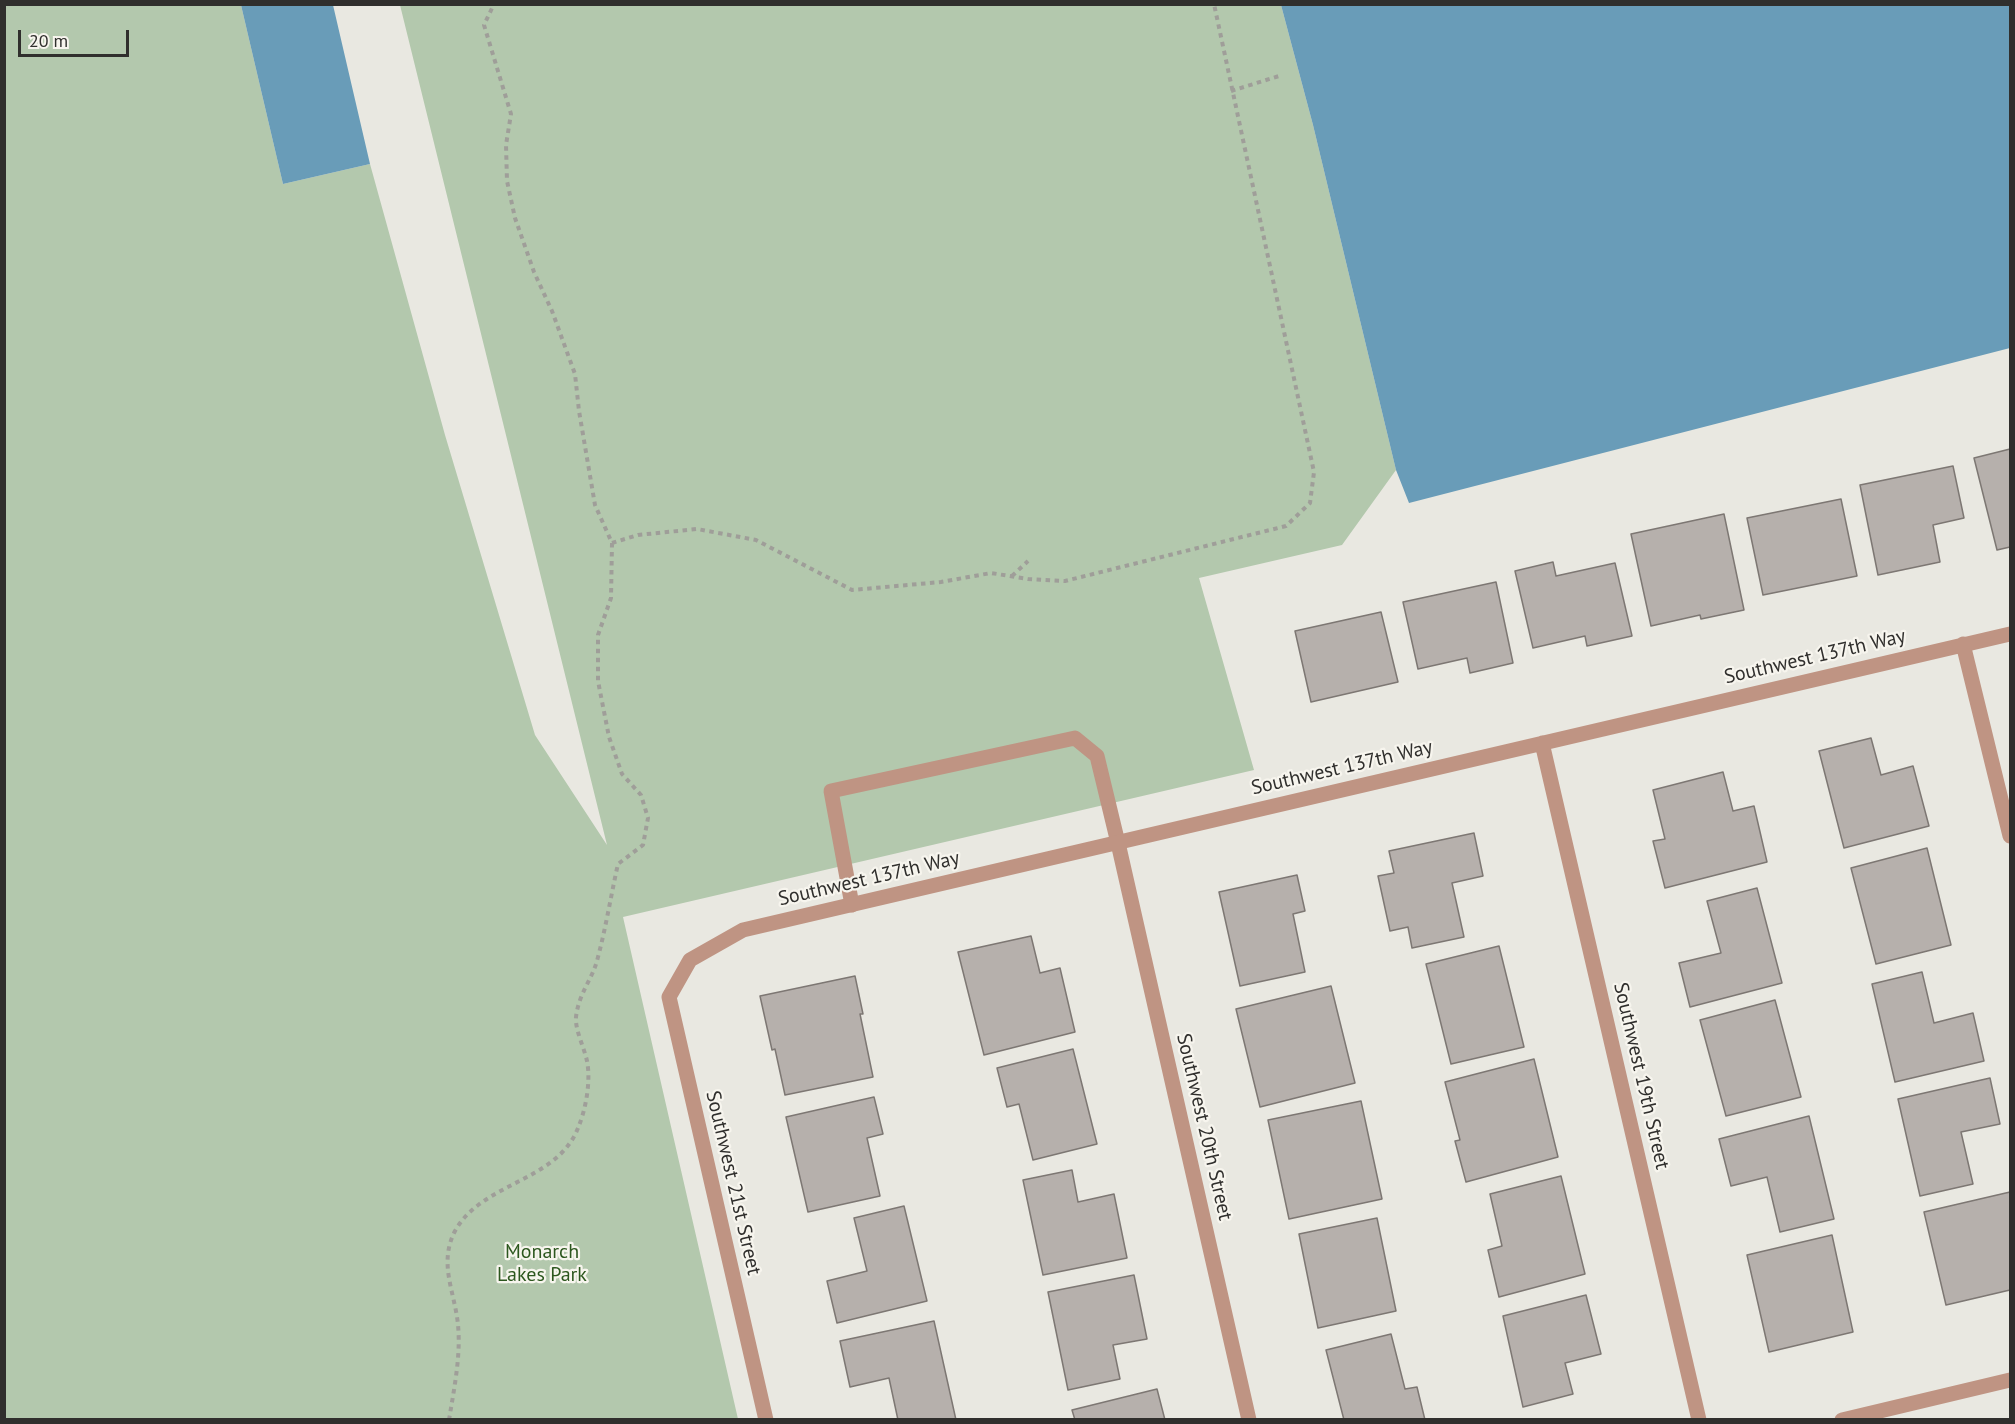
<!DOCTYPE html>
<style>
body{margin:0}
#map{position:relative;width:2015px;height:1424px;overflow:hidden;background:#e9e8e1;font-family:"PT Sans",sans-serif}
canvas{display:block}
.frame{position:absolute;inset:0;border:6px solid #302f2d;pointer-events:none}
.scale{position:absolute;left:18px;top:30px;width:111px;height:27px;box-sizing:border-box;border:3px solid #302f2d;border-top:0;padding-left:8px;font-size:18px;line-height:21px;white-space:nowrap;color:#302f2d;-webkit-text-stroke:4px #f7f5ee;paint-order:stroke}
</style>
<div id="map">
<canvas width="2015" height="1424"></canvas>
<div class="frame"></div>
<div class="scale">20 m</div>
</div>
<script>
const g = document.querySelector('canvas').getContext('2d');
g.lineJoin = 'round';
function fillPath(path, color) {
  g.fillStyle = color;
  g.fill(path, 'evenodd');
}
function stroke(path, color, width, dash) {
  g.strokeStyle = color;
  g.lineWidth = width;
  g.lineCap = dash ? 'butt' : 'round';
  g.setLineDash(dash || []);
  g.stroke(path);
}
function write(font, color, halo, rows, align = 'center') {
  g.font = font + ' "PT Sans",sans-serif';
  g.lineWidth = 4.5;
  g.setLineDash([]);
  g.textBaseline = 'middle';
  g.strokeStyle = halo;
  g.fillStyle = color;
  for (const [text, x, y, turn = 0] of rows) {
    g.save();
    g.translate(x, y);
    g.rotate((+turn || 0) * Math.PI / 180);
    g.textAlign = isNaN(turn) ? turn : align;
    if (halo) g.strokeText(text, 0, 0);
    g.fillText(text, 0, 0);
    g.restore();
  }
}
const green = new Path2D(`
 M 5,5 L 241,5 L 283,184 L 370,164 L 445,435 L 535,735 L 607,845 L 400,5 L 1281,5 L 1313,125 L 1396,470 L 1342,545 L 1199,578 L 1254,770 L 623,917 L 738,1419 L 5,1420 Z`);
const water = new Path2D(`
 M 241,5 L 333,5 L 370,164 L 283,184 Z
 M 1281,5 L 2010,5 L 2010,348 L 1409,503 L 1396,470 L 1313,125 Z`);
const building = new Path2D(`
 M 2010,449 L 2010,547 L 1997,550 L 1974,458 Z
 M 1953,466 L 1964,518 L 1933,525 L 1940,562 L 1878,575 L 1860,485 Z
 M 1841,499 L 1857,576 L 1763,595 L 1747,518 Z
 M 1724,514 L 1744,610 L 1701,619 L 1700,615 L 1651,626 L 1631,534 Z
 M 1553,562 L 1556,576 L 1615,563 L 1632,636 L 1587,646 L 1585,636 L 1533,648 L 1515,571 Z
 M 1496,582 L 1513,663 L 1470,673 L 1467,658 L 1418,669 L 1403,602 Z
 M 1381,612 L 1398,682 L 1311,702 L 1295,631 Z
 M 1871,738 L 1881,775 L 1913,766 L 1929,826 L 1844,848 L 1819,751 Z
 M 1723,772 L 1733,811 L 1754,806 L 1767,862 L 1665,888 L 1653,841 L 1665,839 L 1653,790 Z
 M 1474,833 L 1483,876 L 1452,883 L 1464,937 L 1412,948 L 1408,927 L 1390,931 L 1378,876 L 1394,873 L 1389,851 Z
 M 1927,848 L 1951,945 L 1876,964 L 1851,868 Z
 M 1297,875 L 1305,911 L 1293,914 L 1305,972 L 1240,986 L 1219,892 Z
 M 1757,888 L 1782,983 L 1690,1007 L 1679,963 L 1721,953 L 1707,901 Z
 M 1031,936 L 1040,973 L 1060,968 L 1075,1032 L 984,1055 L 958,952 Z
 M 1499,946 L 1524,1047 L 1451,1064 L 1426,964 Z
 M 1922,972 L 1934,1023 L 1973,1013 L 1984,1061 L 1895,1082 L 1872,984 Z
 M 855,976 L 863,1014 L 860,1014 L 873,1077 L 785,1095 L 775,1049 L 772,1050 L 760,996 Z
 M 1331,986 L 1355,1083 L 1260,1107 L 1236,1009 Z
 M 1775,1000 L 1801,1097 L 1726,1116 L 1700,1020 Z
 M 1073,1049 L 1097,1144 L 1033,1160 L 1019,1104 L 1007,1107 L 997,1068 Z
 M 1534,1059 L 1558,1157 L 1466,1182 L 1455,1141 L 1460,1140 L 1445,1082 Z
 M 1990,1078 L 2000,1124 L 1961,1132 L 1973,1184 L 1920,1196 L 1898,1099 Z
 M 874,1097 L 883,1134 L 867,1138 L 880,1196 L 808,1212 L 786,1117 Z
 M 1361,1101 L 1382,1199 L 1289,1219 L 1268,1120 Z
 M 1809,1116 L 1834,1219 L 1780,1232 L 1767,1177 L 1731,1186 L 1719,1139 Z
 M 1072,1170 L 1078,1202 L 1114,1194 L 1127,1258 L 1043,1275 L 1023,1180 Z
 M 1561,1176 L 1585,1274 L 1499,1297 L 1488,1250 L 1502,1246 L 1490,1194 Z
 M 2010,1192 L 2010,1290 L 1946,1305 L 1924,1212 Z
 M 904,1206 L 927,1301 L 837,1323 L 827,1281 L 867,1271 L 854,1218 Z
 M 1377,1218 L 1396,1311 L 1318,1328 L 1299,1234 Z
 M 1832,1235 L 1853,1332 L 1769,1352 L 1747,1255 Z
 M 1134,1275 L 1147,1339 L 1113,1345 L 1120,1379 L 1068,1390 L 1048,1292 Z
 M 1586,1295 L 1601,1354 L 1565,1363 L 1573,1394 L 1523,1407 L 1503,1316 Z
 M 934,1321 L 956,1420 L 898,1420 L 889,1378 L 850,1387 L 840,1341 Z
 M 1391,1334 L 1405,1389 L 1417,1387 L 1425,1420 L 1344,1420 L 1326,1350 Z
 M 1157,1389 L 1165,1420 L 1075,1420 L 1072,1410 Z`);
const path = new Path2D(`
 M 1231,91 L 1279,76
 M 612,543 L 638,535 L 697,529 L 756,540 L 852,590 L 941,582 L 991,573 L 1028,579 L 1065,581 L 1286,526 L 1310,503 L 1314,472 L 1214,4
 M 1012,576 L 1028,561
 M 449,1420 C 454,1389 461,1356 458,1325 C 455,1292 438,1264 455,1231 C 482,1182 557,1182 578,1128 C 586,1109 591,1081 587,1061 C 584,1047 575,1030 576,1017 C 579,992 593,979 598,957 C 606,927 611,895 618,864 L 643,845 L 648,818 L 641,795 L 622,774 L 609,737 L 598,681 L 598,635 L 611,598 L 612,543 L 595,505 L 579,411 L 575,374 L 552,311 L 534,272 L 515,218 L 507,181 L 506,145 L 511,114 L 484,25 L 494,4`);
const service = new Path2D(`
 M 852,905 L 831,791 L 1075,738 L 1097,756 L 1118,843`);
const minor = new Path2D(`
 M 1963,644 L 2010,836
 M 1542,743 L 1699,1420
 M 1118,843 L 1249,1420
 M 766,1420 L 669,997 L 690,960 L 743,930 L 2010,634
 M 1842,1420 L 2010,1380`);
const streetNames = [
 ["Southwest 137th Way",1815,657,-13],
 ["Southwest 137th Way",1342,768,-13],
 ["Southwest 137th Way",869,879,-13],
 ["Southwest 19th Street",1641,1076,77],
 ["Southwest 20th Street",1204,1127,77],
 ["Southwest 21st Street",733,1183,77]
];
const parkNames = [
 ["Monarch",542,1252],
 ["Lakes Park",542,1275]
];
fillPath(green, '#b3c8ad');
fillPath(water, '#699cb8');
fillPath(building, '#b6b0ac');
stroke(building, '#7d7773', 1.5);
stroke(path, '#9f9e99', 4, [4.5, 4.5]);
stroke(service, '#bf9483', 15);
stroke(minor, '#bf9483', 15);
write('20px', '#302f2d', '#f7f5ee', streetNames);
write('20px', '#2c571e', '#f7f5ee', parkNames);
</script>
